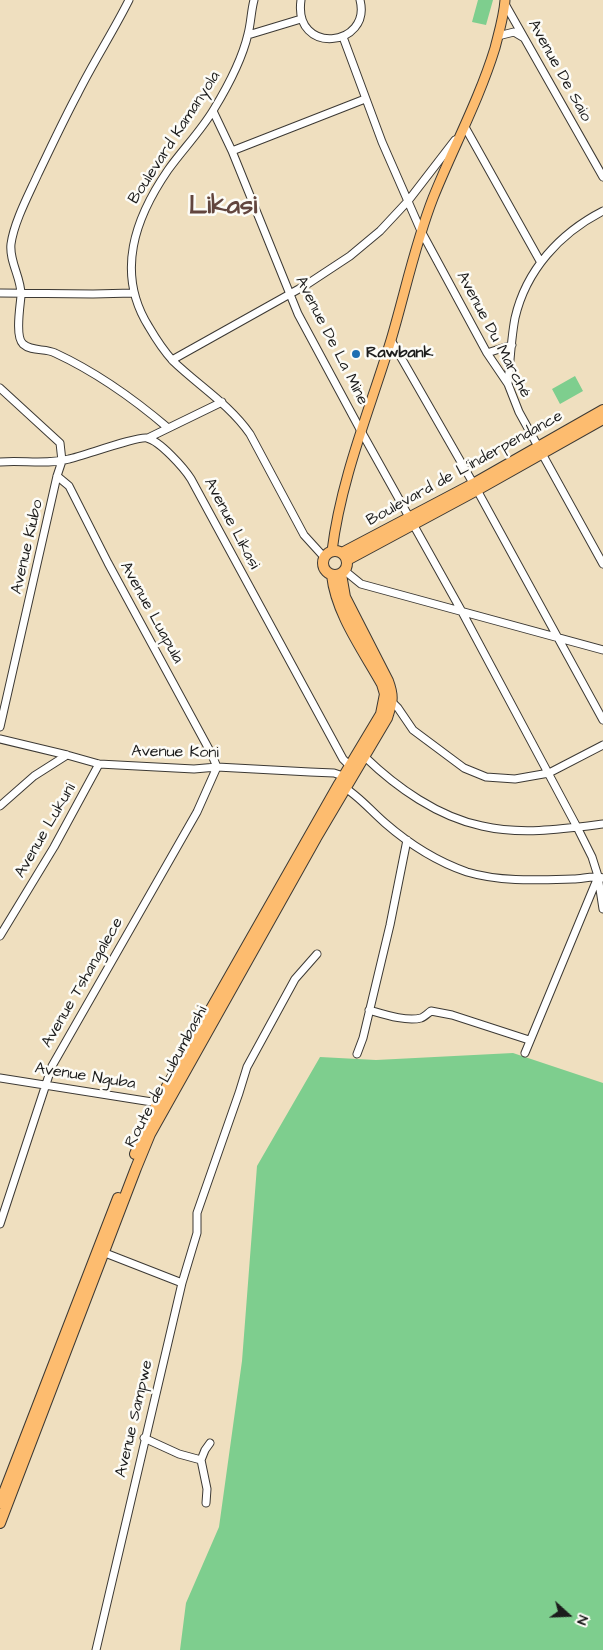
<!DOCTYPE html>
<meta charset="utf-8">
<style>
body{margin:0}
#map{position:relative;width:603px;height:1650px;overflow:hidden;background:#efdfbf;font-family:"Architects Daughter",sans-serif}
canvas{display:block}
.north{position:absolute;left:543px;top:1590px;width:50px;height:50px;-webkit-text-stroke:4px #fdfcf7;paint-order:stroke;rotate:110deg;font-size:14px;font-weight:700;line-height:20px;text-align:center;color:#1c1c1c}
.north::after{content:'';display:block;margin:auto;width:18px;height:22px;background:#1c1c1c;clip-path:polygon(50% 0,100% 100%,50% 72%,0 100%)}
</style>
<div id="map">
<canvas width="603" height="1650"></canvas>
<div class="north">N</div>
</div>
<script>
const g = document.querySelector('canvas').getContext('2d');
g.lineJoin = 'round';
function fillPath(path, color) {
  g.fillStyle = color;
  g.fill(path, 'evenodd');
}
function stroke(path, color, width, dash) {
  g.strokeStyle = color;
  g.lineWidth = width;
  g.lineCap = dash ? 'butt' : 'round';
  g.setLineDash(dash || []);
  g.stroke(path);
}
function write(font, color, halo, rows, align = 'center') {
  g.font = font + ' "Architects Daughter",sans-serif';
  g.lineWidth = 5;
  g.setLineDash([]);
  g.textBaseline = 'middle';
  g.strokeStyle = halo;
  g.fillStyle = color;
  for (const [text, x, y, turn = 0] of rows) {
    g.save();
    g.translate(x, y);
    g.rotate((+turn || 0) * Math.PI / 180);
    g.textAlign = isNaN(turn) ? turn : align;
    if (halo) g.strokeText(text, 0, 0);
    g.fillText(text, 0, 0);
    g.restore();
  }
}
const green = new Path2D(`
 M 478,0 L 493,0 L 486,25 L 472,22 Z
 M 575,376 L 583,391 L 560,404 L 552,389 Z
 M 513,1053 L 603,1083 L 603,1650 L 180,1650 L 186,1603 L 219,1527 L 242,1361 L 257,1166 L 320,1057 L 376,1060 Z`);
const minor = new Path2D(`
 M 129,0 C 113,32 94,61 78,93 C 64,119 51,147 38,174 C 29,194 14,222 11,244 C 9,262 22,279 21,296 C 20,307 15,337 23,344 C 32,352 45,348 55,353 C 96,372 134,399 168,428
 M 254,0 C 251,11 251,23 248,34 C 242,60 228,86 214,109 C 201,131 183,149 168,170 C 135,218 115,273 149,327 C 156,339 164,351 173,361 C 199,386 229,404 250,434 L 304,535 L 324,557
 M 301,0 C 293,56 372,47 360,0
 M 505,4 L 603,177
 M 248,35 L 301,19
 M 498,36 L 514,32 L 524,38
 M 343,37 L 382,142 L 421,231 L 487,353 L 508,384 L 519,412 L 603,564
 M 213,111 L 232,151 L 298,314 L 361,431 L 461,610 L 577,827 L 592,857 L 598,876 L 603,909
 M 463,129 L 465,127 L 540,261
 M 232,151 L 365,99
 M 0,293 L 93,294 L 133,293
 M 391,340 L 477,490 L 603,720
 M 487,353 L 512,345
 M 172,360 L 306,285 L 350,256 L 380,231 L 408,201 L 455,140
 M 508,384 C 510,362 511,339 515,318 C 526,270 560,233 603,211
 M 0,388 L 60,443 L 62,461 L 57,476 L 0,727
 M 148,438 L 222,402
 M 0,462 C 23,460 47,465 69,459 C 83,456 138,436 147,438 C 160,441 184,468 191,479 L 343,759 L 350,766
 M 345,571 L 361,584 L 603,650
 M 389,702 L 392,702 L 398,708 L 413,730 L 464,768 L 486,777 L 515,779 L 549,773 L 603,745
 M 0,739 L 67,755 L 99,764 L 194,769 L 217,767 L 310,772 L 334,773 L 346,777
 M 365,757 C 396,787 438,817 482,826 C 521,835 563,829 603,824
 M 342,786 C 358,795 371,811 385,823 C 408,843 438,862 467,872 C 500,882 538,880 573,879 C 583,879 593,875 603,878
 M 0,806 L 34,776 L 67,755
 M 0,936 L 54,847 L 99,764
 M 369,1010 C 383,1014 406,1022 421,1018 C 424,1017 428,1013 431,1011 L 452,1015 L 529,1040
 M 525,1053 L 598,877
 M 357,1054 L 363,1038 L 390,925 L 407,840
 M 0,1078 L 152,1102 L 160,1105
 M 0,1224 L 52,1066 L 197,812 L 217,767 L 211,753 L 108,563 L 69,486 L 57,476
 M 182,1283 L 197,1233 L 197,1213 L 239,1093 L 247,1067 L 295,979 L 317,954
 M 144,1438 L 179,1454 L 201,1460 L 207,1489 L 206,1503
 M 201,1460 L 205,1450 L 210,1443
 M 96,1650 L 182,1283 L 100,1251`);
const major = new Path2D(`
 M 332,551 C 341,478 370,409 391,340 C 405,293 415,244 433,198 C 453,148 479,100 495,48 C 499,32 504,16 505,0`);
const highway = new Path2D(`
 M323 563a12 12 0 1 1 24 0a12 12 0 1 1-24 0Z
 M 342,553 L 473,484 L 603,410
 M 347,560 L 477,490 L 603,419
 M 135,1154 L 157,1104 L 339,784 L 381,714 L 385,694 L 382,684 C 363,650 336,613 332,575
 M 0,1503 L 118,1198
 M 0,1523 L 136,1168 L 150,1134 L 316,838 L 387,718 C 392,702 394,697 388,681 L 345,597 L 341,574`);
const markers = [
 [356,354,5,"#1f6fb2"]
];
const streetNames = [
 ["Avenue De Saio",559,71,61],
 ["Boulevard Kamanyola",175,138,-57],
 ["Avenue Du Marché",493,335,62],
 ["Avenue De La Mine",331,341,63],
 ["Boulevard de L'inderpendance",465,469,-29],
 ["Avenue Likasi",231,524,62],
 ["Avenue Kiubo",28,547,-77],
 ["Avenue Luapula",151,613,61],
 ["Avenue Koni",175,753,1],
 ["Avenue Lukuni",46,831,-60],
 ["Avenue Tshangalece",83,983,-60],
 ["Avenue Nguba",85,1077,9],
 ["Route de Lubumbashi",167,1077,-62],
 ["Avenue Sampwe",135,1419,-77]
];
const poiNames = [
 ["Rawbank",366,354]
];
const townNames = [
 ["Likasi",223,208]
];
fillPath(green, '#7ece8e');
stroke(minor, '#3c3934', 9);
stroke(major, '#3c3934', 11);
stroke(highway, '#3c3934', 12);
stroke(minor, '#fff', 7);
stroke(major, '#fdbc6f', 9);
stroke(highway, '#fdbc6f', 10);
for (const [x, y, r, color] of markers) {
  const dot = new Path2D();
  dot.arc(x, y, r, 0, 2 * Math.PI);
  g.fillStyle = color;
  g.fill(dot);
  stroke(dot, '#fdfcf7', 2);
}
write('16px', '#1c1c1c', '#fdfcf7', streetNames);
write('bold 16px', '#1c1c1c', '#fdfcf7', poiNames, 'left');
write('bold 26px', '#62453e', '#fdfcf7', townNames);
</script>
